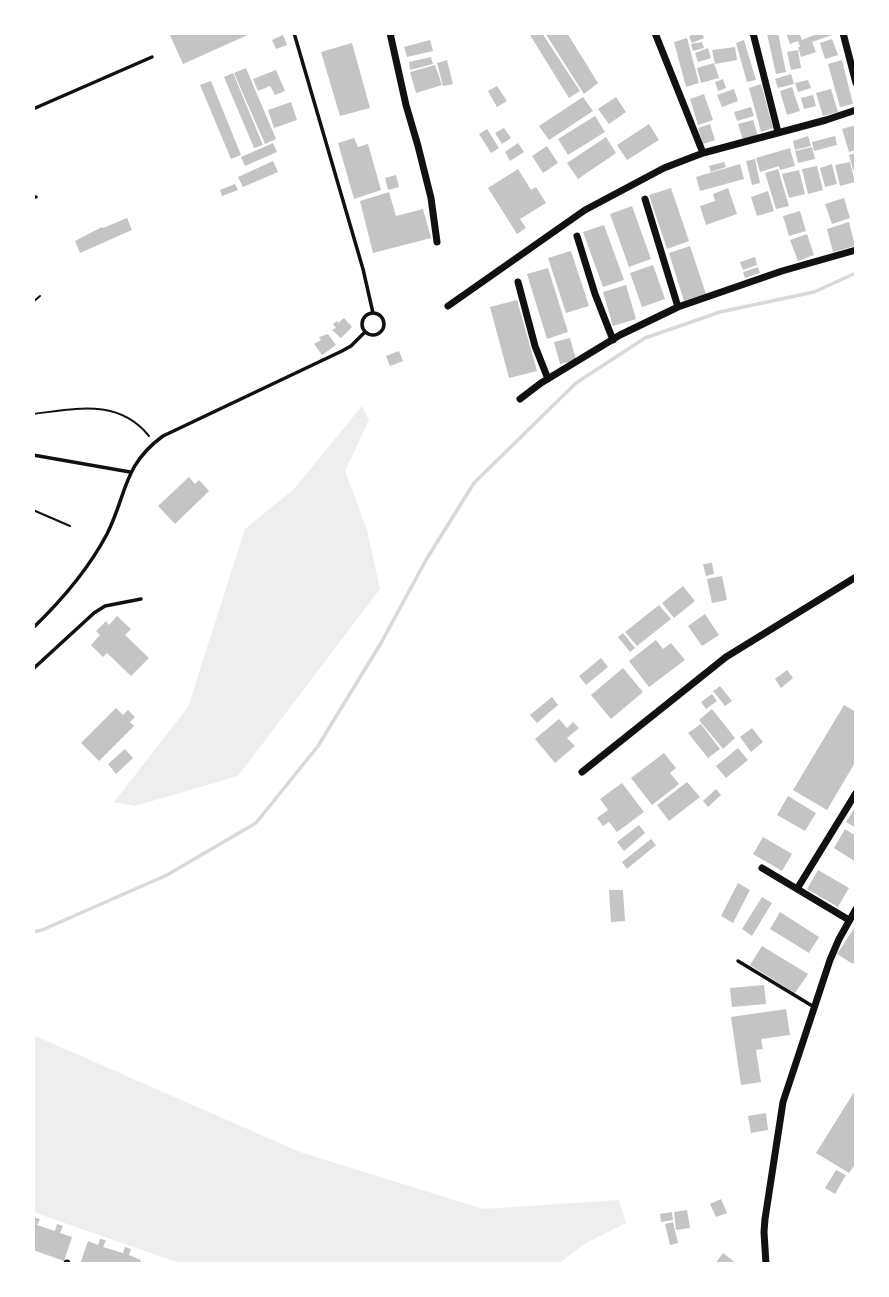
<!DOCTYPE html>
<style>
body{margin:0}
#map{position:relative;width:889px;height:1297px;overflow:hidden;background:#fff;font-family:"Libre Baskerville",serif}
canvas{display:block}
.frame{position:absolute;inset:0;border:35px solid #fff;pointer-events:none}
</style>
<div id="map">
<canvas width="889" height="1297"></canvas>
<div class="frame"></div>
</div>
<script>
const g = document.querySelector('canvas').getContext('2d');
g.lineJoin = 'round';
function fillPath(path, color) {
  g.fillStyle = color;
  g.fill(path, 'evenodd');
}
function stroke(path, color, width, dash) {
  g.strokeStyle = color;
  g.lineWidth = width;
  g.lineCap = dash ? 'butt' : 'round';
  g.setLineDash(dash || []);
  g.stroke(path);
}
const green = new Path2D(`
 M 362,406 L 369,420 L 345,471 L 367,530 L 380,589 L 238,776 L 135,806 L 114,802 L 188,707 L 245,529 L 294,489 Z
 M 33,1035 L 300,1152 L 483,1209 L 619,1200 L 626,1223 L 586,1243 L 558,1264 L 182,1264 L 33,1212 Z`);
const stream = new Path2D(`
 M 33,932 L 42,930 L 167,875 L 256,823 L 318,746 L 381,643 L 426,560 L 474,483 L 576,383 L 645,338 L 720,312 L 814,292 L 856,273`);
const building = new Path2D(`
 M 169,33 L 252,33 L 183,64 Z
 M 532,33 L 542,33 L 580,91 L 569,98 L 530,35 Z
 M 545,33 L 567,33 L 598,83 L 584,94 Z
 M 698,33 L 702,33 L 704,38 L 692,43 L 689,36 Z
 M 778,33 L 786,72 L 776,74 L 767,34 Z
 M 786,33 L 799,33 L 802,40 L 819,33 L 835,34 L 812,42 L 816,52 L 801,57 L 798,47 L 800,47 L 798,41 L 790,44 Z
 M 283,35 L 287,45 L 276,49 L 272,40 Z
 M 687,38 L 699,83 L 686,87 L 674,42 Z
 M 832,39 L 838,55 L 825,59 L 820,43 Z
 M 430,40 L 433,51 L 407,57 L 404,47 Z
 M 744,40 L 756,80 L 747,82 L 736,43 Z
 M 702,42 L 704,48 L 693,51 L 691,44 Z
 M 352,43 L 370,108 L 340,116 L 321,52 Z
 M 735,47 L 737,60 L 715,64 L 712,50 Z
 M 708,48 L 711,58 L 698,62 L 695,53 Z
 M 798,50 L 801,68 L 791,70 L 787,52 Z
 M 431,57 L 433,64 L 410,70 L 409,62 Z
 M 447,60 L 453,84 L 443,86 L 437,63 Z
 M 842,60 L 853,104 L 840,107 L 828,64 Z
 M 714,63 L 719,78 L 701,83 L 697,68 Z
 M 435,65 L 442,85 L 416,93 L 410,72 Z
 M 246,68 L 276,139 L 265,144 L 234,73 Z
 M 276,70 L 285,91 L 275,95 L 270,86 L 258,91 L 253,79 Z
 M 233,73 L 263,145 L 254,148 L 224,77 Z
 M 791,74 L 794,84 L 778,88 L 775,79 Z
 M 723,79 L 726,88 L 718,91 L 715,82 Z
 M 808,80 L 811,88 L 798,92 L 795,83 Z
 M 211,81 L 241,155 L 231,159 L 200,85 Z
 M 761,84 L 773,128 L 761,132 L 749,88 Z
 M 497,86 L 507,101 L 497,107 L 488,91 Z
 M 792,87 L 800,111 L 787,115 L 780,91 Z
 M 734,89 L 738,101 L 722,107 L 717,95 Z
 M 831,89 L 838,112 L 823,116 L 816,93 Z
 M 704,94 L 713,120 L 698,125 L 690,99 Z
 M 813,95 L 816,106 L 804,109 L 801,98 Z
 M 583,97 L 593,111 L 549,140 L 539,126 Z
 M 616,97 L 626,112 L 609,124 L 598,109 Z
 M 291,102 L 297,120 L 274,128 L 268,110 Z
 M 751,107 L 754,116 L 737,121 L 734,112 Z
 M 595,116 L 605,132 L 568,155 L 558,139 Z
 M 753,120 L 758,136 L 743,140 L 738,124 Z
 M 649,124 L 659,140 L 627,160 L 617,145 Z
 M 710,124 L 715,140 L 703,144 L 698,128 Z
 M 856,125 L 856,150 L 849,152 L 842,129 Z
 M 504,128 L 511,138 L 502,144 L 495,133 Z
 M 487,129 L 499,148 L 491,153 L 479,134 Z
 M 808,136 L 811,146 L 795,150 L 793,141 Z
 M 835,136 L 837,145 L 814,151 L 812,142 Z
 M 606,137 L 616,153 L 578,179 L 567,163 Z
 M 354,138 L 358,147 L 368,144 L 381,190 L 354,199 L 338,143 Z
 M 273,143 L 277,152 L 245,166 L 241,157 Z
 M 518,143 L 524,152 L 510,161 L 505,152 Z
 M 547,146 L 558,163 L 543,173 L 532,156 Z
 M 812,147 L 815,159 L 798,163 L 795,151 Z
 M 790,148 L 791,151 L 790,152 L 791,152 L 795,166 L 780,170 L 779,166 L 760,172 L 756,158 Z
 M 856,153 L 856,170 L 853,170 L 849,155 Z
 M 755,159 L 760,183 L 752,185 L 746,161 Z
 M 273,161 L 278,172 L 243,187 L 238,177 Z
 M 724,162 L 726,167 L 711,172 L 709,166 Z
 M 850,162 L 855,182 L 840,186 L 835,165 Z
 M 740,164 L 744,179 L 700,191 L 696,177 Z
 M 832,164 L 837,184 L 825,187 L 820,168 Z
 M 817,166 L 823,190 L 808,194 L 802,169 Z
 M 518,169 L 531,190 L 536,187 L 546,203 L 520,219 L 526,228 L 517,234 L 488,188 Z
 M 778,169 L 789,206 L 776,209 L 765,173 Z
 M 799,170 L 805,194 L 789,198 L 782,174 Z
 M 396,175 L 399,187 L 388,190 L 385,178 Z
 M 235,184 L 238,190 L 222,196 L 220,190 Z
 M 671,188 L 689,241 L 667,249 L 649,195 Z
 M 728,188 L 737,214 L 706,225 L 700,206 L 715,201 L 713,194 Z
 M 768,191 L 774,211 L 757,216 L 751,197 Z
 M 389,192 L 396,216 L 423,209 L 431,238 L 373,253 L 360,201 Z
 M 844,198 L 850,218 L 832,224 L 825,204 Z
 M 632,206 L 651,259 L 629,267 L 610,214 Z
 M 800,211 L 806,231 L 789,236 L 783,216 Z
 M 127,218 L 132,230 L 80,253 L 75,241 L 102,227 L 103,228 Z
 M 849,222 L 855,246 L 833,252 L 827,229 Z
 M 604,225 L 624,280 L 603,287 L 583,232 Z
 M 807,234 L 814,255 L 798,261 L 790,240 Z
 M 690,246 L 706,294 L 684,301 L 669,253 Z
 M 571,251 L 589,306 L 566,313 L 548,258 Z
 M 755,257 L 757,265 L 743,270 L 740,262 Z
 M 653,265 L 665,299 L 642,307 L 630,273 Z
 M 758,267 L 760,273 L 745,278 L 743,272 Z
 M 548,268 L 568,332 L 547,339 L 527,274 Z
 M 626,285 L 636,319 L 613,326 L 603,292 Z
 M 517,300 L 537,371 L 509,378 L 490,307 Z
 M 344,318 L 352,327 L 341,338 L 332,330 L 336,328 L 333,324 L 337,321 L 338,323 Z
 M 328,334 L 336,345 L 322,355 L 314,344 L 321,340 L 319,337 Z
 M 570,338 L 576,360 L 560,364 L 554,342 Z
 M 399,351 L 403,361 L 390,366 L 386,356 Z
 M 189,477 L 195,484 L 199,480 L 209,491 L 175,524 L 158,506 Z
 M 712,563 L 714,574 L 706,576 L 703,564 Z
 M 722,576 L 727,600 L 712,603 L 707,579 Z
 M 683,586 L 695,601 L 674,618 L 662,603 Z
 M 659,605 L 671,619 L 637,646 L 625,632 Z
 M 705,614 L 719,635 L 702,646 L 688,626 Z
 M 117,616 L 131,629 L 125,635 L 149,658 L 131,676 L 107,653 L 103,657 L 91,645 L 100,635 L 96,631 L 106,621 L 109,625 Z
 M 623,633 L 635,648 L 630,652 L 618,637 Z
 M 656,640 L 663,649 L 671,643 L 685,660 L 649,687 L 629,661 Z
 M 601,658 L 608,667 L 586,685 L 579,676 Z
 M 623,668 L 643,692 L 611,719 L 591,695 Z
 M 787,670 L 793,678 L 781,688 L 775,679 Z
 M 720,686 L 732,701 L 725,706 L 713,691 Z
 M 712,694 L 717,701 L 706,709 L 701,702 Z
 M 552,697 L 558,705 L 537,723 L 530,715 Z
 M 844,705 L 856,712 L 856,761 L 827,810 L 793,790 Z
 M 116,708 L 123,715 L 128,710 L 135,717 L 130,722 L 134,726 L 99,761 L 81,743 Z
 M 712,709 L 735,738 L 723,749 L 699,720 Z
 M 559,719 L 567,728 L 573,722 L 579,728 L 567,738 L 575,746 L 555,763 L 535,739 Z
 M 701,724 L 720,749 L 708,758 L 688,733 Z
 M 752,728 L 763,742 L 751,752 L 740,737 Z
 M 738,748 L 748,760 L 726,778 L 716,766 Z
 M 125,749 L 133,758 L 116,774 L 108,764 Z
 M 664,753 L 676,768 L 670,773 L 679,784 L 652,805 L 631,778 Z
 M 687,782 L 700,797 L 669,821 L 657,805 Z
 M 622,783 L 644,812 L 617,832 L 609,822 L 603,826 L 597,818 L 608,810 L 600,799 Z
 M 716,789 L 721,795 L 708,807 L 703,801 Z
 M 788,796 L 816,813 L 805,831 L 777,815 Z
 M 856,806 L 856,828 L 846,822 Z
 M 639,825 L 645,833 L 624,851 L 617,842 Z
 M 845,829 L 856,836 L 856,862 L 834,848 Z
 M 763,837 L 792,854 L 782,871 L 753,854 Z
 M 651,839 L 656,845 L 627,869 L 622,862 Z
 M 818,870 L 849,888 L 838,907 L 807,889 Z
 M 738,883 L 750,890 L 733,923 L 721,916 Z
 M 609,890 L 623,890 L 625,921 L 611,922 Z
 M 762,897 L 772,903 L 752,936 L 742,929 Z
 M 780,912 L 819,937 L 809,953 L 770,929 Z
 M 856,925 L 856,959 L 853,964 L 837,954 Z
 M 762,946 L 808,974 L 795,993 L 750,965 Z
 M 764,985 L 766,1004 L 732,1007 L 730,988 Z
 M 786,1009 L 790,1035 L 761,1039 L 763,1049 L 756,1050 L 761,1082 L 741,1085 L 731,1017 Z
 M 856,1089 L 856,1163 L 849,1173 L 816,1153 Z
 M 766,1113 L 768,1130 L 751,1133 L 748,1116 Z
 M 836,1170 L 846,1175 L 835,1194 L 825,1188 Z
 M 721,1199 L 727,1213 L 716,1217 L 710,1204 Z
 M 687,1210 L 690,1228 L 676,1230 L 674,1212 Z
 M 672,1212 L 673,1220 L 661,1222 L 660,1214 Z
 M 33,1217 L 40,1219 L 37,1225 L 55,1231 L 57,1224 L 63,1226 L 60,1233 L 72,1237 L 64,1261 L 33,1250 Z
 M 673,1222 L 678,1243 L 670,1245 L 665,1224 Z
 M 100,1239 L 106,1240 L 103,1247 L 123,1253 L 125,1247 L 131,1249 L 129,1255 L 141,1260 L 140,1264 L 80,1264 L 88,1241 L 98,1245 Z
 M 723,1253 L 737,1264 L 715,1264 Z`);
const path = new Path2D(`
 M 33,302 L 40,296
 M 33,414 C 76,409 118,398 149,436
 M 33,510 L 70,526`);
const service = new Path2D(`
 M 294,33 L 363,269 L 373,313
 M 33,109 L 152,57
 M 33,197 L 36,197
 M362 324a11 11 0 1 1 22 0a11 11 0 1 1-22 0Z
 M 33,455 L 130,472
 M 33,628 C 62,600 88,570 107,534 C 127,494 123,465 163,436 L 342,351 L 351,346 L 365,332
 M 33,669 L 94,613 L 105,606 L 141,599
 M 738,961 L 814,1007`);
const minor = new Path2D(`
 M 390,33 L 406,105 L 418,146 L 431,198 L 437,242
 M 655,33 L 703,153
 M 753,33 L 778,132
 M 843,33 L 856,83
 M 645,199 L 678,307
 M 577,236 L 595,294 L 613,340
 M 518,282 L 535,346 L 548,379
 M 448,306 L 585,210 L 664,168 L 703,153 L 826,120 L 856,110
 M 520,399 L 541,383 L 620,335 L 678,307 L 782,271 L 856,250
 M 582,772 L 726,657 L 856,577
 M 762,868 L 849,920
 M 797,889 L 856,793
 M 67,1264 L 67,1263
 M 766,1264 L 764,1232 L 765,1219 L 783,1102 L 830,960 L 839,939 L 856,909`);
fillPath(green, '#eee');
stroke(stream, '#d9d9d9', 3.5);
fillPath(building, '#c4c4c4');
stroke(path, '#111', 2);
stroke(service, '#111', 3.5);
stroke(minor, '#111', 7);
</script>
